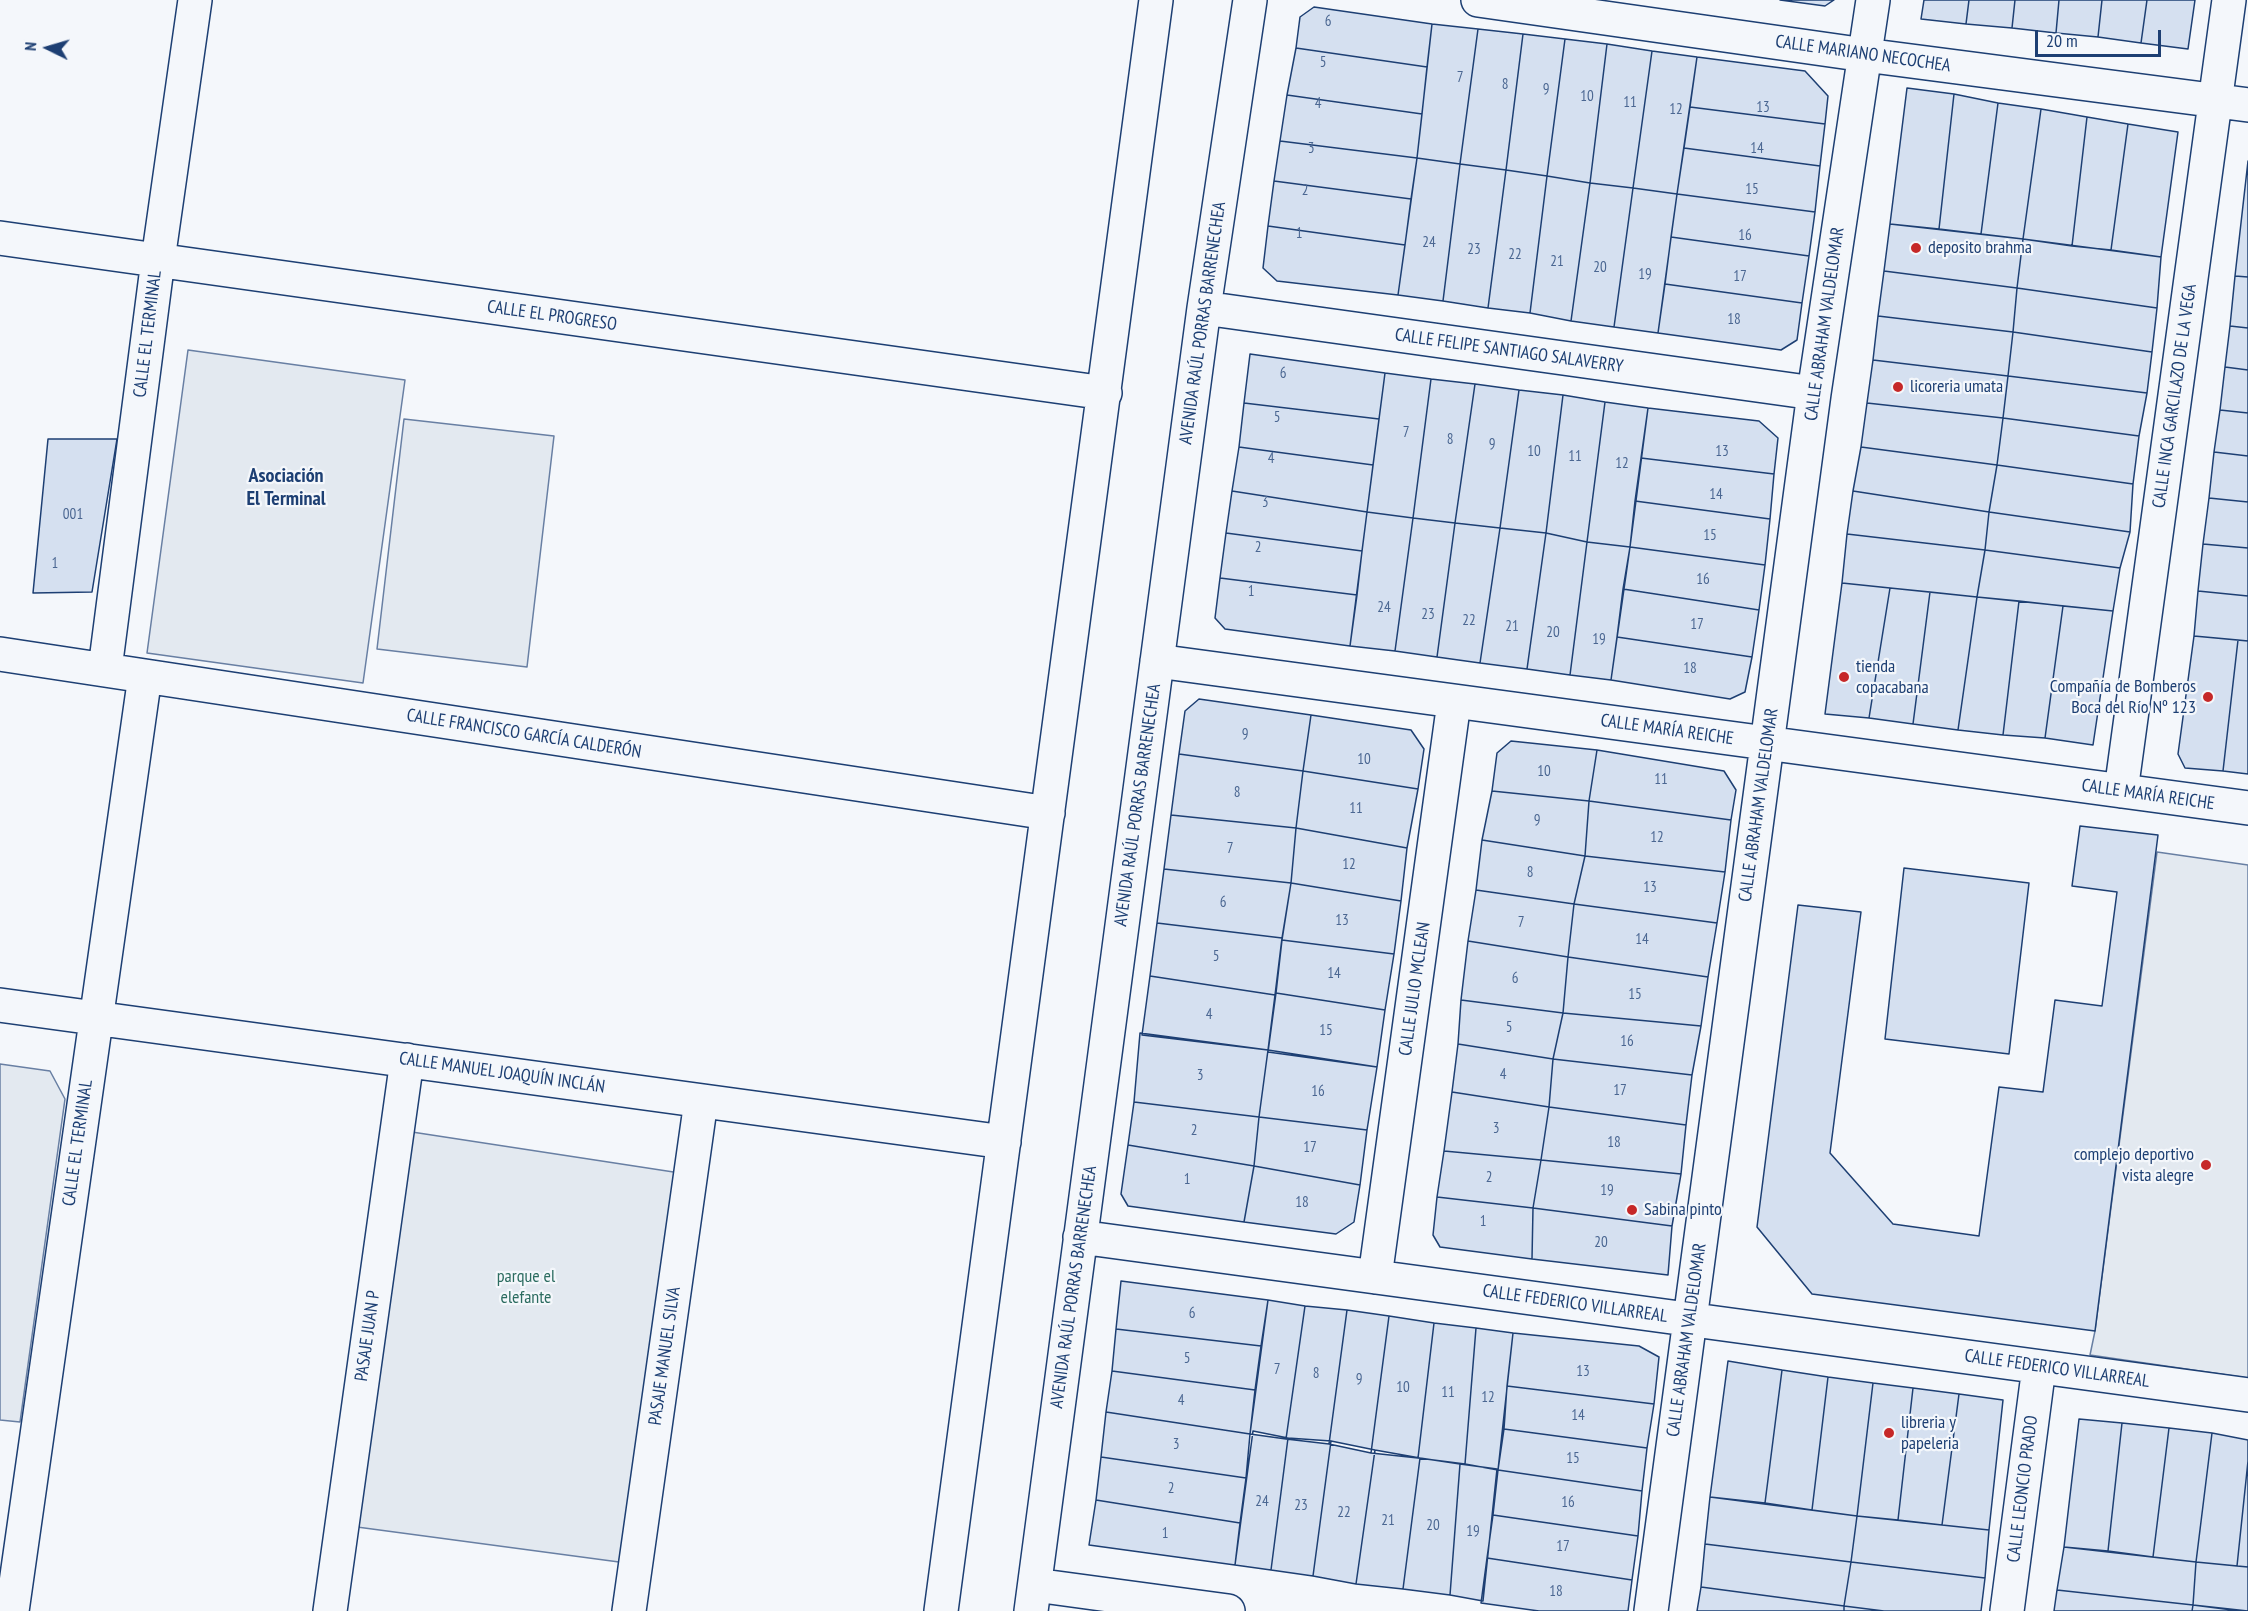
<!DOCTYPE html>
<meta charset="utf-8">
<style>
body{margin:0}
#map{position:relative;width:2248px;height:1611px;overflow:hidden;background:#f4f7fb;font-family:"PT Sans Narrow",sans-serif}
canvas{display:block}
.north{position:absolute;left:18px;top:18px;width:60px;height:60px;-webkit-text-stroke:4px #f4f7fb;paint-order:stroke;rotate:275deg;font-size:16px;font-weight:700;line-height:24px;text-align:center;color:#1d3f73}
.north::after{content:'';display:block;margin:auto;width:21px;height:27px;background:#1d3f73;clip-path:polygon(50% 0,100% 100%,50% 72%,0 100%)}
.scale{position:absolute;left:2035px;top:30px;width:126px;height:27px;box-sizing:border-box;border:3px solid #1d3f73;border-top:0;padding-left:8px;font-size:18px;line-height:21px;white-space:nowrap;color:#1d3f73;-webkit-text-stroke:4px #f4f7fb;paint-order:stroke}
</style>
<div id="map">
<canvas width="2248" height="1611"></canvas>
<div class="north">N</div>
<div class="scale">20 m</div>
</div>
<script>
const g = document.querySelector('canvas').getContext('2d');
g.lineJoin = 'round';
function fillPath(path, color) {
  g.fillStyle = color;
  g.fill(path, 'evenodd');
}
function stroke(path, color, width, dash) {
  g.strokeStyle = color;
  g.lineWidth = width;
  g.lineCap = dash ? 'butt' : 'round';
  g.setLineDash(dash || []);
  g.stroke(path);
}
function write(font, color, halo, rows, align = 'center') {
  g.font = font + ' "PT Sans Narrow",sans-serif';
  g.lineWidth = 4.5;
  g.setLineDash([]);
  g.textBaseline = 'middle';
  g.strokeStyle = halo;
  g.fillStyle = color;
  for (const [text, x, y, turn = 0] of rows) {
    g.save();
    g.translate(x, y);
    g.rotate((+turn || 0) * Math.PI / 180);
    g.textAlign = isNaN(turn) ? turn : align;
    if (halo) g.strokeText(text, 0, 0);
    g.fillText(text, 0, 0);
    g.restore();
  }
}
const green = new Path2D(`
 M 188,350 L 405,380 L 363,683 L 147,653 Z
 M 404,419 L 554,436 L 527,667 L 377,649 Z
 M 2157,852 L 2248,865 L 2248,1378 L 2090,1355 L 2095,1331 Z
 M 0,1064 L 50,1071 L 65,1099 L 20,1422 L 0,1420 Z
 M 412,1132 L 680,1173 L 619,1562 L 357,1527 Z`);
const building = new Path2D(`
 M 1780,0 L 1834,0 L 1825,6 Z
 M 1924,0 L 1969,0 L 1966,24 L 1921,19 Z
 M 1969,0 L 2015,0 L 2012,28 L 1966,24 Z
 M 2015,0 L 2059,0 L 2056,33 L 2012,28 Z
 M 2059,0 L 2102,0 L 2098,37 L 2056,33 Z
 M 2102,0 L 2147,0 L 2141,43 L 2098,37 Z
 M 2147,0 L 2195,0 L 2188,49 L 2141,43 Z
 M 1314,7 L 1432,24 L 1427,67 L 1296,48 L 1300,17 Z
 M 1432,24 L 1478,29 L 1460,164 L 1417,158 Z
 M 1478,29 L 1523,34 L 1506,170 L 1460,164 Z
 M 1523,34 L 1565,39 L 1547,176 L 1506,170 Z
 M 1565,39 L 1607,44 L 1590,183 L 1547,176 Z
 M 1607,44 L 1652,51 L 1633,188 L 1590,183 Z
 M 1296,48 L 1427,67 L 1422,114 L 1287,95 Z
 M 1652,51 L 1697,57 L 1677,194 L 1633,188 Z
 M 1697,57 L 1805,71 L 1828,96 L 1825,124 L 1690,107 Z
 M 1907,88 L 1954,94 L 1939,229 L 1890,224 Z
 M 1954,94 L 1998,103 L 1981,234 L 1939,229 Z
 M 1287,95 L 1422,114 L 1417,158 L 1280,141 Z
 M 1998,103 L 2041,109 L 2023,239 L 1981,234 Z
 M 1690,107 L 1825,124 L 1820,166 L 1684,148 Z
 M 2041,109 L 2087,117 L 2072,246 L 2023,239 Z
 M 2087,117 L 2128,124 L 2111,250 L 2072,246 Z
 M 2128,124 L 2178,132 L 2161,257 L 2111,250 Z
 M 1280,141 L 1417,158 L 1411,199 L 1274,181 Z
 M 1684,148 L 1820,166 L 1815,212 L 1677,194 Z
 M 1417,158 L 1460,164 L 1443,301 L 1398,295 Z
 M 2248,161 L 2248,277 L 2235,276 Z
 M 1460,164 L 1506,170 L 1488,308 L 1443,301 Z
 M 1506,170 L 1547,176 L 1530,313 L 1488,308 Z
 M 1547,176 L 1590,183 L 1571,321 L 1530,313 Z
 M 1274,181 L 1411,199 L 1405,245 L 1268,226 Z
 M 1590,183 L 1633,188 L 1614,327 L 1571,321 Z
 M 1633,188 L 1677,194 L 1658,333 L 1614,327 Z
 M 1677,194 L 1815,212 L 1809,256 L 1671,237 Z
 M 1890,224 L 2023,239 L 2017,288 L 1884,271 Z
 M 1268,226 L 1405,245 L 1398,295 L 1277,281 L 1263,268 Z
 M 1671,237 L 1809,256 L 1802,303 L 1665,284 Z
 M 2023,239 L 2161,257 L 2157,308 L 2017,288 Z
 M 1884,271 L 2017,288 L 2013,332 L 1878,316 Z
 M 2235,276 L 2248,277 L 2248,328 L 2230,326 Z
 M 1665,284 L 1802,303 L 1797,340 L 1781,350 L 1658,333 Z
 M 2017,288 L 2157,308 L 2152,352 L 2013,332 Z
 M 1878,316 L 2013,332 L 2008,376 L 1873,360 Z
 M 2230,326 L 2248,328 L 2248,370 L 2225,367 Z
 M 2013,332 L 2152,352 L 2147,393 L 2008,376 Z
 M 1250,354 L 1385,373 L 1379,419 L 1244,403 Z
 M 1873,360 L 2008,376 L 2003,418 L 1867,403 Z
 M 2225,367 L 2248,370 L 2248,413 L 2220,410 Z
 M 1385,373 L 1431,379 L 1413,518 L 1367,512 Z
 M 2008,376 L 2147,393 L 2139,436 L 2003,418 Z
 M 1431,379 L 1475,384 L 1455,523 L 1413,518 Z
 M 1475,384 L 1519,390 L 1500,528 L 1455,523 Z
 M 1519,390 L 1563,395 L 1546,533 L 1500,528 Z
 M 1563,395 L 1605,402 L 1587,542 L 1546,533 Z
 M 1605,402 L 1648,408 L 1630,547 L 1587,542 Z
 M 1244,403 L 1379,419 L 1373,465 L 1239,447 Z
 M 1867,403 L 2003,418 L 1997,465 L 1861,447 Z
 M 1648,408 L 1759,421 L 1778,438 L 1774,474 L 1641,458 Z
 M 2220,410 L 2248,413 L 2248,456 L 2214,452 Z
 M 2003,418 L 2139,436 L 2133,484 L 1997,465 Z
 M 48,439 L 117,439 L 92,592 L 33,593 Z
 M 1239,447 L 1373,465 L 1367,512 L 1232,491 Z
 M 1861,447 L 1997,465 L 1989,512 L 1853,491 Z
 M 2214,452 L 2248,456 L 2248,502 L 2209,498 Z
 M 1641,458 L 1774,474 L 1770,519 L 1635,501 Z
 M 1997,465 L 2133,484 L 2130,532 L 1989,512 Z
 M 1232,491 L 1367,512 L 1362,551 L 1226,533 Z
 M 1853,491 L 1989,512 L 1985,550 L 1847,534 Z
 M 2209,498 L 2248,502 L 2248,548 L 2203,544 Z
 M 1635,501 L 1770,519 L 1765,565 L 1630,547 Z
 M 1367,512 L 1413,518 L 1395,651 L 1350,646 Z
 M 1989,512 L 2130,532 L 2120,568 L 1985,550 Z
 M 1413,518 L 1455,523 L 1437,657 L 1395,651 Z
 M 1455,523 L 1500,528 L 1480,663 L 1437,657 Z
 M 1500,528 L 1546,533 L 1527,669 L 1480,663 Z
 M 1226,533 L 1362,551 L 1357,595 L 1220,578 Z
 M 1546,533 L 1587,542 L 1570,675 L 1527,669 Z
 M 1847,534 L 1985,550 L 1977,597 L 1842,583 Z
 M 1587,542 L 1630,547 L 1611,680 L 1570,675 Z
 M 2203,544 L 2248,548 L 2248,596 L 2198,591 Z
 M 1630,547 L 1765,565 L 1759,610 L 1623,589 Z
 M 1985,550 L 2120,568 L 2113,611 L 1977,597 Z
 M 1220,578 L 1357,595 L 1350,646 L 1225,629 L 1215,618 Z
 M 1842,583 L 1890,588 L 1869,718 L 1825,714 Z
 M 1890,588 L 1930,592 L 1913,724 L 1869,718 Z
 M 1623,589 L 1759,610 L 1752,657 L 1617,637 Z
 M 2198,591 L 2248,596 L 2248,641 L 2194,636 Z
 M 1930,592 L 1977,597 L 1958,730 L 1913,724 Z
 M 1977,597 L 2019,601 L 2003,735 L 1958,730 Z
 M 2019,601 L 2063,606 L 2045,738 L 2003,735 Z
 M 2063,606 L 2113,611 L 2093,745 L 2045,738 Z
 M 2194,636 L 2238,640 L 2223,771 L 2185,768 L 2178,754 Z
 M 1617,637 L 1752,657 L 1745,692 L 1730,699 L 1611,680 Z
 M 2238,640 L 2248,641 L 2248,774 L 2223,771 Z
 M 1199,699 L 1311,715 L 1303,771 L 1179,754 L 1185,711 Z
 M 1311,715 L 1411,730 L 1424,749 L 1418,789 L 1303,771 Z
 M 1511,741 L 1597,750 L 1589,801 L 1492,791 L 1497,753 Z
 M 1597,750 L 1724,771 L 1736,790 L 1731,820 L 1589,801 Z
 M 1179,754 L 1303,771 L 1296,828 L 1171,815 Z
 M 1303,771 L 1418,789 L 1407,848 L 1296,828 Z
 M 1492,791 L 1589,801 L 1585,856 L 1482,840 Z
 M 1589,801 L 1731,820 L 1725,872 L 1585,856 Z
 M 1171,815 L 1296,828 L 1291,883 L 1164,869 Z
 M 2080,826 L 2158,835 L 2095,1331 L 1812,1294 L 1757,1227 L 1798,905 L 1861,912 L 1830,1153 L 1893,1224 L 1979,1236 L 1999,1087 L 2043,1092 L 2055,1000 L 2102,1006 L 2117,892 L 2072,886 Z
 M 1296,828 L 1407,848 L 1401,901 L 1291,883 Z
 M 1482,840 L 1585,856 L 1574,904 L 1476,890 Z
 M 1585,856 L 1725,872 L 1717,923 L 1574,904 Z
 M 1904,868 L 2029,883 L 2009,1054 L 1885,1039 Z
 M 1164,869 L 1291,883 L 1282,938 L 1157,923 Z
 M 1291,883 L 1401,901 L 1394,954 L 1282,940 Z
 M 1476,890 L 1574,904 L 1568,957 L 1468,941 Z
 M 1574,904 L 1717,923 L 1708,977 L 1568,957 Z
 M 1157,923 L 1282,938 L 1275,995 L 1150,976 Z
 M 1282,940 L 1394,954 L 1385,1010 L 1276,993 Z
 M 1468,941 L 1568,957 L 1563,1013 L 1461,1000 Z
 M 1568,957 L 1708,977 L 1701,1026 L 1563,1013 Z
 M 1150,976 L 1275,995 L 1268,1050 L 1142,1035 Z
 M 1276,993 L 1385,1010 L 1377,1067 L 1268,1052 Z
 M 1461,1000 L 1563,1013 L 1553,1059 L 1458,1044 Z
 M 1563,1013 L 1701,1026 L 1692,1075 L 1553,1059 Z
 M 1140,1033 L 1268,1050 L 1259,1117 L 1134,1102 Z
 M 1458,1044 L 1553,1059 L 1549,1107 L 1452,1092 Z
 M 1268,1050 L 1377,1067 L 1367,1130 L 1259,1117 Z
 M 1553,1059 L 1692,1075 L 1686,1125 L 1549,1107 Z
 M 1452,1092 L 1549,1107 L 1541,1160 L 1444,1151 Z
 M 1134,1102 L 1259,1117 L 1254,1166 L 1128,1145 Z
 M 1549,1107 L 1686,1125 L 1681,1174 L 1541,1160 Z
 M 1259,1117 L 1367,1130 L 1360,1185 L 1254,1166 Z
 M 1128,1145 L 1254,1166 L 1244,1222 L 1128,1206 L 1121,1194 Z
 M 1444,1151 L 1541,1160 L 1533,1208 L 1437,1197 Z
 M 1541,1160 L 1681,1174 L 1672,1226 L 1533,1208 Z
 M 1254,1166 L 1360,1185 L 1354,1222 L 1336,1234 L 1244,1222 Z
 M 1437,1197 L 1533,1208 L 1532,1259 L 1440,1247 L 1433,1235 Z
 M 1533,1208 L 1672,1226 L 1668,1275 L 1532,1259 Z
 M 1121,1281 L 1268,1300 L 1261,1346 L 1116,1329 Z
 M 1268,1300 L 1305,1306 L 1286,1439 L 1250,1434 Z
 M 1305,1306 L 1347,1310 L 1329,1444 L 1286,1439 Z
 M 1347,1310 L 1389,1316 L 1371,1453 L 1329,1444 Z
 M 1389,1316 L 1434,1323 L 1418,1458 L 1371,1453 Z
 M 1434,1323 L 1476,1328 L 1465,1464 L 1418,1458 Z
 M 1476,1328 L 1513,1333 L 1498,1470 L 1465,1464 Z
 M 1116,1329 L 1261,1346 L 1255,1390 L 1112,1371 Z
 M 1513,1333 L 1639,1346 L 1659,1357 L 1654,1404 L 1507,1386 Z
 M 1728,1361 L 1782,1370 L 1765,1503 L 1710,1497 Z
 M 1782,1370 L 1828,1377 L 1812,1510 L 1765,1503 Z
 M 1112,1371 L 1255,1390 L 1250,1434 L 1106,1412 Z
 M 1828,1377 L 1873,1383 L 1857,1516 L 1812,1510 Z
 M 1873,1383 L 1913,1388 L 1898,1520 L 1857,1516 Z
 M 1507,1386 L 1654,1404 L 1647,1448 L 1504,1429 Z
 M 1913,1388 L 1959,1394 L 1942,1525 L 1898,1520 Z
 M 1959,1394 L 2003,1400 L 1989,1530 L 1942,1525 Z
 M 1106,1412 L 1250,1434 L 1246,1478 L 1101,1457 Z
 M 2079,1419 L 2122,1423 L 2108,1551 L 2064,1547 Z
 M 2122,1423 L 2169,1428 L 2153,1557 L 2108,1551 Z
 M 2169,1428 L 2212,1433 L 2196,1562 L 2153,1557 Z
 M 1504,1429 L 1647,1448 L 1642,1491 L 1498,1470 Z
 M 1253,1431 L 1288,1438 L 1271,1570 L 1235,1565 Z
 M 2212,1433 L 2248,1440 L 2248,1461 L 2237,1566 L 2196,1562 Z
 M 1288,1438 L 1331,1441 L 1313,1576 L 1271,1570 Z
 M 1331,1441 L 1375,1450 L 1356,1584 L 1313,1576 Z
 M 1375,1450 L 1420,1458 L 1403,1589 L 1356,1584 Z
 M 1101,1457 L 1246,1478 L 1240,1523 L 1096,1500 Z
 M 1420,1458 L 1460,1464 L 1450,1595 L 1403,1589 Z
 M 2248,1461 L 2248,1567 L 2237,1566 Z
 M 1460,1464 L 1497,1469 L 1483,1601 L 1450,1595 Z
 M 1498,1470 L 1642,1491 L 1638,1536 L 1493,1515 Z
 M 1710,1497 L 1857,1516 L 1851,1562 L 1705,1544 Z
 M 1096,1500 L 1240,1523 L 1235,1565 L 1089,1545 Z
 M 1493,1515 L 1638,1536 L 1632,1580 L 1487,1558 Z
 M 1857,1516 L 1989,1530 L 1985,1578 L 1851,1562 Z
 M 1705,1544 L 1851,1562 L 1844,1606 L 1701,1587 Z
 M 2064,1547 L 2196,1562 L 2193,1605 L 2057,1590 Z
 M 1487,1558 L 1632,1580 L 1628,1611 L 1539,1611 L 1481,1603 Z
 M 1851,1562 L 1985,1578 L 1981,1611 L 1884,1611 L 1844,1606 Z
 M 2196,1562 L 2248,1567 L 2248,1611 L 2193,1605 Z
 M 1701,1587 L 1844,1606 L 1844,1611 L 1697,1611 Z
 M 2057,1590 L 2193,1605 L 2192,1611 L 2054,1611 Z
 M 2193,1605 L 2240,1611 L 2192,1611 Z
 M 1844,1606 L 1884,1611 L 1844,1611 Z`);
const minor = new Path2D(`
 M 1478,0 L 1865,55 L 2248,105
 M 0,238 L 1105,393
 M 1204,308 L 1814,393
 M 0,654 L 1048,813
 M 1157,661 L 2248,808
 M 105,669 L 158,260 L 195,0
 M 2121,791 L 2229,0
 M 0,1005 L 1004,1142
 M 1080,1237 L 2248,1395
 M 1375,1277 L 1454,702
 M 1035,1585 L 1228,1611
 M 12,1611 L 145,676
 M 330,1611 L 407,1060
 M 629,1611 L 701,1101
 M 941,1611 L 1156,0
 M 1031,1611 L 1204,308 L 1250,0
 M 1651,1611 L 1814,393 L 1873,0
 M 2007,1611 L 2039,1367`);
const markers = [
 [1916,248,6,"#c62828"],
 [1898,387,6,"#c62828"],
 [1844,677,6,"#c62828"],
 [2208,697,6,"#c62828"],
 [2206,1165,6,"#c62828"],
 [1632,1210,6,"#c62828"],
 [1889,1433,6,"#c62828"]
];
const numberNames = [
 ["6",1328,22],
 ["5",1323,63],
 ["7",1460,78],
 ["8",1505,85],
 ["9",1546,90],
 ["10",1587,97],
 ["11",1630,103],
 ["4",1318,104],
 ["13",1763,108],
 ["12",1676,110],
 ["3",1311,149],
 ["14",1757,149],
 ["15",1752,190],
 ["2",1305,191],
 ["1",1299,234],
 ["16",1745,236],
 ["24",1429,243],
 ["23",1474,250],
 ["22",1515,255],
 ["21",1557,262],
 ["20",1600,268],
 ["19",1645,275],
 ["17",1740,277],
 ["18",1734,320],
 ["6",1283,374],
 ["5",1277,418],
 ["7",1406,433],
 ["8",1450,440],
 ["9",1492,445],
 ["10",1534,452],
 ["13",1722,452],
 ["11",1575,457],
 ["4",1271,459],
 ["12",1622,464],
 ["14",1716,495],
 ["3",1265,503],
 ["001",73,515],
 ["15",1710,536],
 ["2",1258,548],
 ["1",55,564],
 ["16",1703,580],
 ["1",1251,592],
 ["24",1384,608],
 ["23",1428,615],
 ["22",1469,621],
 ["17",1697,625],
 ["21",1512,627],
 ["20",1553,633],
 ["19",1599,640],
 ["18",1690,669],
 ["9",1245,735],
 ["10",1364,760],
 ["10",1544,772],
 ["11",1661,780],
 ["8",1237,793],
 ["11",1356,809],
 ["9",1537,821],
 ["12",1657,838],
 ["7",1230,849],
 ["12",1349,865],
 ["8",1530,873],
 ["13",1650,888],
 ["6",1223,903],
 ["13",1342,921],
 ["7",1521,923],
 ["14",1642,940],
 ["5",1216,957],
 ["14",1334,974],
 ["6",1515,979],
 ["15",1635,995],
 ["4",1209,1015],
 ["5",1509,1028],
 ["15",1326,1031],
 ["16",1627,1042],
 ["4",1503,1075],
 ["3",1200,1076],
 ["17",1620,1091],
 ["16",1318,1092],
 ["3",1496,1129],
 ["2",1194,1131],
 ["18",1614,1143],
 ["17",1310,1148],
 ["2",1489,1178],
 ["1",1187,1180],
 ["19",1607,1191],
 ["18",1302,1203],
 ["1",1483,1222],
 ["20",1601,1243],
 ["6",1192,1314],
 ["5",1187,1359],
 ["7",1277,1370],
 ["13",1583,1372],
 ["8",1316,1374],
 ["9",1359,1380],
 ["10",1403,1388],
 ["11",1448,1393],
 ["12",1488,1398],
 ["4",1181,1401],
 ["14",1578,1416],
 ["3",1176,1445],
 ["15",1573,1459],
 ["2",1171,1489],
 ["24",1262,1502],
 ["16",1568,1503],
 ["23",1301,1506],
 ["22",1344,1513],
 ["21",1388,1521],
 ["20",1433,1526],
 ["19",1473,1532],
 ["1",1165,1534],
 ["17",1563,1547],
 ["18",1556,1592]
];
const streetNames = [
 ["CALLE MARIANO NECOCHEA",1863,54,8],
 ["CALLE EL PROGRESO",552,316,8],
 ["AVENIDA RAÚL PORRAS BARRENECHEA",1203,323,-82],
 ["CALLE ABRAHAM VALDELOMAR",1825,324,-82],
 ["CALLE EL TERMINAL",148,334,-83],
 ["CALLE FELIPE SANTIAGO SALAVERRY",1509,351,8],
 ["CALLE INCA GARCILAZO DE LA VEGA",2175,396,-82],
 ["CALLE MARÍA REICHE",1667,730,8],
 ["CALLE FRANCISCO GARCÍA CALDERÓN",524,734,9],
 ["CALLE MARÍA REICHE",2148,795,8],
 ["AVENIDA RAÚL PORRAS BARRENECHEA",1138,805,-82],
 ["CALLE ABRAHAM VALDELOMAR",1759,805,-82],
 ["CALLE JULIO MCLEAN",1415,989,-82],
 ["CALLE MANUEL JOAQUÍN INCLÁN",502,1073,8],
 ["CALLE EL TERMINAL",78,1143,-82],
 ["AVENIDA RAÚL PORRAS BARRENECHEA",1074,1287,-82],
 ["CALLE FEDERICO VILLARREAL",1575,1304,8],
 ["PASAJE JUAN P",368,1336,-82],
 ["CALLE ABRAHAM VALDELOMAR",1687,1340,-82],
 ["PASAJE MANUEL SILVA",665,1356,-82],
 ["CALLE FEDERICO VILLARREAL",2057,1369,8],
 ["CALLE LEONCIO PRADO",2023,1489,-83]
];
const poiNames = [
 ["deposito brahma",1928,248],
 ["licoreria umata",1910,387],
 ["tienda",1856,667],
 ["copacabana",1856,688],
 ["Compañía de Bomberos",2196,687,"right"],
 ["Boca del Río Nº 123",2196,708,"right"],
 ["complejo deportivo",2194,1155,"right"],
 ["vista alegre",2194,1176,"right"],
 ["Sabina pinto",1644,1210],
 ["libreria y",1901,1423],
 ["papeleria",1901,1444]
];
const parkNames = [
 ["parque el",526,1277],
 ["elefante",526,1298]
];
const neighbourhoodNames = [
 ["Asociación",286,476],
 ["El Terminal",286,499]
];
fillPath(green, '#e3e9f0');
stroke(green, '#687fa3', 1.5);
fillPath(building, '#d5e0f0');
stroke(building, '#1d3f73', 1.5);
stroke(minor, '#1d3f73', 36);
stroke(minor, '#f4f7fb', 33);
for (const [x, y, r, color] of markers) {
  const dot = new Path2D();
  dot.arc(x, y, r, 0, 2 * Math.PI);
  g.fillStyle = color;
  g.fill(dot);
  stroke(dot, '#f4f7fb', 2);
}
write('15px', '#4b6792', null, numberNames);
write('18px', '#1d3f73', '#f4f7fb', streetNames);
write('18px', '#1d3f73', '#f4f7fb', poiNames, 'left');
write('18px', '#2c6c60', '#f4f7fb', parkNames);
write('bold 20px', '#1d3f73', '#f4f7fb', neighbourhoodNames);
</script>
